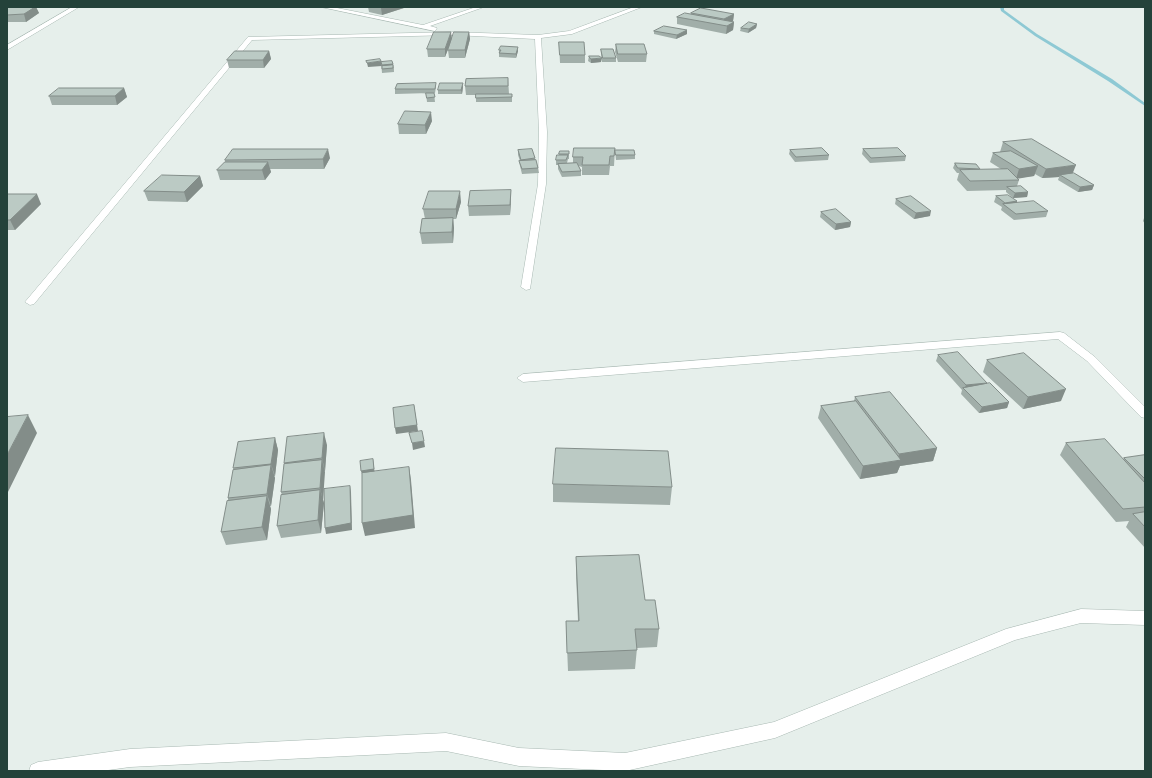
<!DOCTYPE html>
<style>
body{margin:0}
#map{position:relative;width:1152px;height:778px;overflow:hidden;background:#e6efeb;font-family:"Titillium Web",sans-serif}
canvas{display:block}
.frame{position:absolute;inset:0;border:8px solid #24423a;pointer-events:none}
</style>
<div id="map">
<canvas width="1152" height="778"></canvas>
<div class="frame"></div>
</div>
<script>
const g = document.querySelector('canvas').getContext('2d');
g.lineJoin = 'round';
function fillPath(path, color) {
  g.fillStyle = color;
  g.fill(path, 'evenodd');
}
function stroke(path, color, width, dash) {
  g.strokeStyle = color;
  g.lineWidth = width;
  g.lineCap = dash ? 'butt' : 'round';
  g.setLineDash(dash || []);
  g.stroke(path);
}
const stream = new Path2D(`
 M 1000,7 L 1004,7 L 1004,10 L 1037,34 L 1112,79 L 1145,103 L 1145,106 L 1108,81 L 1035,36 L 1001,11 Z`);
const minor = new Path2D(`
 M 72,7 L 79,7 L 7,50 L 7,45 Z
 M 321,7 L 332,7 L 423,25 L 476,7 L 484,7 L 430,26 L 437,28 L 435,31 Z
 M 634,7 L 642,7 L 572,34 L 541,38 L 547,132 L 546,184 L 530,289 L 526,290 L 521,287 L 538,184 L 539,132 L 535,39 L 453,35 L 252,40 L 34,304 L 30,305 L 25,302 L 248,37 L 452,32 L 538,35 L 569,31 Z
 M 1060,332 L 1064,333 L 1095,357 L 1145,407 L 1145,418 L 1141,417 L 1087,361 L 1058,339 L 523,382 L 517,378 L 523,374 Z
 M 1081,609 L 1145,611 L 1145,625 L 1081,623 L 1015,640 L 775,738 L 625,771 L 519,766 L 446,751 L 130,767 L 101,771 L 29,771 L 31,765 L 38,762 L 130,749 L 446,733 L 519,748 L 625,753 L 774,722 L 1006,629 Z`);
const wall = new Path2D(`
 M 7,7 L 36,7 L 39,13 L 26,22 L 7,22 Z
 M 368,7 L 407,7 L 382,15 L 369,12 Z
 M 691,13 L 734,14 L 733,21 L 732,22 L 734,22 L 733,30 L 726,34 L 677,24 L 677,17 L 691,14 Z
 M 757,24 L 756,28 L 748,33 L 740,31 L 741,28 Z
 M 687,30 L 687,34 L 676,39 L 654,34 L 654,31 Z
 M 469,32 L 470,39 L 465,58 L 449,58 L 448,50 L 449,47 L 445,57 L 428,57 L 427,49 Z
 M 559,42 L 585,55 L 585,63 L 560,63 Z
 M 616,44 L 647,54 L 646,62 L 618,62 L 615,52 Z
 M 601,49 L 616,58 L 616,62 L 602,62 L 601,53 Z
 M 499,50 L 518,51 L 516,58 L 499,57 Z
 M 269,51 L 271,59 L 264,68 L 229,68 L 227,60 Z
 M 589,56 L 601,62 L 591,63 L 588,61 Z
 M 381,62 L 393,64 L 394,72 L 382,73 Z
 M 508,78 L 509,94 L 512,94 L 512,102 L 476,102 L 476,95 L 466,95 L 465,86 Z
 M 436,87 L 435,93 L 434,93 L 435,102 L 427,102 L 426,93 L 430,93 L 395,94 L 395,89 Z
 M 463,87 L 462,94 L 438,94 L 438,90 Z
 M 124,88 L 127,97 L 117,105 L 52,105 L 49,96 Z
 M 432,121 L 426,134 L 399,134 L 398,124 Z
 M 1003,142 L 1073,173 L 1094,185 L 1092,190 L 1078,192 L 1058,180 L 1059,177 L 1042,178 L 1035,174 L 1034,176 L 1017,178 L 1019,180 L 1017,186 L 1028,192 L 1027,197 L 1013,198 L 1006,192 L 1006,190 L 967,191 L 957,180 L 959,173 L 957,173 L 953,168 L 955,163 L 980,169 L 979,170 L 1001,169 L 990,162 L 993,153 L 1000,152 Z
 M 615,148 L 614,166 L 610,166 L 609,175 L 582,175 L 582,167 L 579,166 L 581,171 L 581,176 L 562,177 L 558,169 L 558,165 L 556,165 L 556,160 L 559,155 L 560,151 L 569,151 L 569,159 L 568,159 L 567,163 L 573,163 L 573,157 Z
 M 863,149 L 906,156 L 905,161 L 870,163 L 862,154 Z
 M 518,150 L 535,158 L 538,168 L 539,173 L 522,174 L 520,166 L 519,161 L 520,161 L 518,155 Z
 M 615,150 L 635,155 L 635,159 L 616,160 Z
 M 790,150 L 829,155 L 828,160 L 795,162 L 789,154 Z
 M 330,158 L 324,169 L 270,169 L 271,172 L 265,180 L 220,180 L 217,170 L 225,162 L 225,160 Z
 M 200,176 L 203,186 L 187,202 L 148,201 L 144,191 Z
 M 511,190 L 511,200 L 510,215 L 469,216 L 468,206 Z
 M 7,194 L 41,204 L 15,230 L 7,230 Z
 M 996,196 L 1017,201 L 1017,203 L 1048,211 L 1046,217 L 1014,220 L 1001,210 L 1002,207 L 994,202 Z
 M 896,199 L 930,216 L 914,219 L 895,204 Z
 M 461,202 L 456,219 L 453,219 L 454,228 L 453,243 L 422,244 L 420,233 L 425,219 L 423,209 Z
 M 821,212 L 851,222 L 850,227 L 835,230 L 820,217 Z
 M 1145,215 L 1145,224 L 1143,221 Z
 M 938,355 L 986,384 L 1009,402 L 1007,408 L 979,413 L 961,394 L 962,390 L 936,361 Z
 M 987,360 L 1061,401 L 1023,409 L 983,372 Z
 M 855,397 L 937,448 L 933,461 L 900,466 L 897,473 L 860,479 L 818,418 L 821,406 L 854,401 Z
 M 275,438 L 278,450 L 275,476 L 274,476 L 275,478 L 271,506 L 270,506 L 271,509 L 267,540 L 226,545 L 221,532 L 228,501 L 228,498 L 234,470 L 233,468 Z
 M 1066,443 L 1123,459 L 1124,458 L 1145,455 L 1145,548 L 1126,527 L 1129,521 L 1116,522 L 1060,455 Z
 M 327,445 L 325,471 L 324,471 L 323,500 L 324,503 L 321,533 L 281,538 L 277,526 L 282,495 L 281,492 L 285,464 L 284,463 Z
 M 553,484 L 672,487 L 670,505 L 553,502 Z
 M 576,557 L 645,600 L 659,629 L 657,647 L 637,648 L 635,669 L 568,671 L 566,621 L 578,621 L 576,575 Z`);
const shadedWall = new Path2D(`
 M 35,7 L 36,7 L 39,13 L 26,22 L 24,14 Z
 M 384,7 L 407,7 L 382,15 L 381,8 Z
 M 734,14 L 733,21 L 725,26 L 724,26 L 724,19 Z
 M 734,22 L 733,30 L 726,34 L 727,26 Z
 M 757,24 L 756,28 L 748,33 L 749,29 Z
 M 687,30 L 687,34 L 676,39 L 677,35 Z
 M 451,32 L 452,39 L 445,57 L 445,49 Z
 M 469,32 L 470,39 L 465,58 L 465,50 Z
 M 518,47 L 518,51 L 516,58 L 516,54 Z
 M 269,51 L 271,59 L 264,68 L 263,60 Z
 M 602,58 L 601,62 L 591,63 L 591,59 Z
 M 381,61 L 382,66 L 368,67 L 367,63 Z
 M 393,64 L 394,72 L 393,68 L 383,69 L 382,65 Z
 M 463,83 L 463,87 L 462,94 L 461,90 Z
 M 124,88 L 127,97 L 117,105 L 115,96 Z
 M 431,112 L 432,121 L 426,134 L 425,125 Z
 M 328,149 L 330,158 L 324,169 L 323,159 Z
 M 268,162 L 271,172 L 265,180 L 262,170 Z
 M 1076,165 L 1072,175 L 1060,175 L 1059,177 L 1042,178 L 1046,169 Z
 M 1038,166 L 1034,176 L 1016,179 L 1019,169 Z
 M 200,176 L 203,186 L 187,202 L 184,192 Z
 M 1094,185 L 1092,190 L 1078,192 L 1080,187 Z
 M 511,190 L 511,200 L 510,215 L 510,205 Z
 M 460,191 L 461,202 L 456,219 L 456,209 Z
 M 1028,192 L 1027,197 L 1013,198 L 1015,193 Z
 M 37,194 L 41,204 L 15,230 L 10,220 Z
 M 1017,201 L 1016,206 L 1004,206 L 1005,203 Z
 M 931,211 L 930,216 L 914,219 L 916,213 Z
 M 453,218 L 454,228 L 453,243 L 452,232 Z
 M 851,222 L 850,227 L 835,230 L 836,224 Z
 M 987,383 L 984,389 L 964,390 L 966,385 Z
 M 1066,389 L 1061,401 L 1023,409 L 1028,397 Z
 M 1009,402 L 1007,408 L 979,413 L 982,407 Z
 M 414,405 L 418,431 L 396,434 L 395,428 Z
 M 28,415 L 37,433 L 7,494 L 7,455 Z
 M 324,433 L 327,445 L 325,471 L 322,458 Z
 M 275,438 L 278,450 L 275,476 L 271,464 Z
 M 424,441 L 425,447 L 413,450 L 412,443 Z
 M 937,448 L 933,461 L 900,466 L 897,473 L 860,479 L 863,466 L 897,461 L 899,454 Z
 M 373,459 L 375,475 L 363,477 L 361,471 Z
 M 322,460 L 325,472 L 323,500 L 320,488 Z
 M 271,465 L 275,478 L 271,506 L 267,494 Z
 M 409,467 L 411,480 L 415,528 L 365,536 L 362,523 Z
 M 350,486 L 351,492 L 352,530 L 326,534 L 325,528 Z
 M 320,490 L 324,503 L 321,533 L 318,520 Z
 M 267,496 L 271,509 L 267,540 L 262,527 Z`);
const building = new Path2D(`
 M 7,7 L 35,7 L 24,14 L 7,15 Z
 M 701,8 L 734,14 L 724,19 L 691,13 Z
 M 685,13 L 734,22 L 727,26 L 677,17 Z
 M 749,22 L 757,24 L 749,29 L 741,28 Z
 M 664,26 L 687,30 L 677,35 L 654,31 Z
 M 434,32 L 451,32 L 445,49 L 427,49 Z
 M 454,32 L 469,32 L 465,50 L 448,50 Z
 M 559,42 L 584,42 L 585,55 L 560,55 Z
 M 616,44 L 644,44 L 647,54 L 618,54 Z
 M 501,46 L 518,47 L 516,54 L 499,53 L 501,50 L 499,50 Z
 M 601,49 L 613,49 L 616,58 L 603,58 Z
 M 235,51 L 269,51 L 263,60 L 227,60 Z
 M 589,56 L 599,56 L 602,58 L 591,59 Z
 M 380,59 L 381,61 L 367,63 L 366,61 Z
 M 392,61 L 393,64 L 382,65 L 381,62 Z
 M 393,65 L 393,68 L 382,69 L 382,66 Z
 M 508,78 L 508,86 L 465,86 L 466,79 Z
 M 436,83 L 435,89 L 395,89 L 397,84 Z
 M 440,83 L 463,83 L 461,90 L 438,90 Z
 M 59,88 L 124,88 L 115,96 L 49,96 Z
 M 426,93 L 434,93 L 435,97 L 427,98 Z
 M 476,94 L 512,94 L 512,97 L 476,98 Z
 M 405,111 L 431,112 L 425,125 L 398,124 Z
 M 1032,139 L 1076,165 L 1046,169 L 1003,142 Z
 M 574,148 L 615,148 L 614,156 L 610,156 L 609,165 L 582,165 L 583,157 L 573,157 Z
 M 822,148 L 829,155 L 796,157 L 790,150 Z
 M 898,148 L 906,156 L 871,158 L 863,149 Z
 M 233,149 L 328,149 L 323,159 L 225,160 Z
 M 532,149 L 535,158 L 521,160 L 518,150 Z
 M 615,150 L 634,150 L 635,155 L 616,155 Z
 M 560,151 L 569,151 L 569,154 L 559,154 Z
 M 1011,151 L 1038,166 L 1019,169 L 993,153 Z
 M 557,155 L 568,155 L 566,160 L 556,160 Z
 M 536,160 L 538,168 L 522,169 L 519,161 Z
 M 225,162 L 268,162 L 262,170 L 217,170 Z
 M 577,163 L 581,171 L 562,172 L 558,164 Z
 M 955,163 L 976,164 L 980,169 L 958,168 Z
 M 1008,169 L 1019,180 L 970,181 L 960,170 Z
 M 1074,173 L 1094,185 L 1080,187 L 1060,175 Z
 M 162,175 L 200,176 L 184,192 L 144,191 Z
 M 1021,186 L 1028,192 L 1015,193 L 1007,187 Z
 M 511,190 L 510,205 L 468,206 L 470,191 Z
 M 429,191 L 460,191 L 456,209 L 423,209 Z
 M 7,194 L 37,194 L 10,220 L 7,220 Z
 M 1008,195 L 1017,201 L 1005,203 L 996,196 Z
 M 911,196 L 931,211 L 916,213 L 896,199 Z
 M 1034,201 L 1048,211 L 1016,214 L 1003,204 Z
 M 836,209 L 851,222 L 836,224 L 821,212 Z
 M 453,218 L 452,232 L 420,233 L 422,219 Z
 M 958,352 L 987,383 L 966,385 L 938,355 Z
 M 1024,353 L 1066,389 L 1028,397 L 987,360 Z
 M 990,383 L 1009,402 L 982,407 L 963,388 Z
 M 890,392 L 937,448 L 899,454 L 855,397 Z
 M 856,401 L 901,460 L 863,466 L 821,406 Z
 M 414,405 L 417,425 L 395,428 L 393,408 Z
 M 28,415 L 7,455 L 7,417 Z
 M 422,431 L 424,441 L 412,443 L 409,433 Z
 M 324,433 L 322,458 L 284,463 L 287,437 Z
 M 275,438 L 271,464 L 233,468 L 238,442 Z
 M 1105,439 L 1145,483 L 1145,507 L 1123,509 L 1066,443 Z
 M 556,448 L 668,451 L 672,487 L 553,484 Z
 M 1145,455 L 1145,479 L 1124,458 Z
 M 373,459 L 374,469 L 361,471 L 360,461 Z
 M 322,460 L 320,488 L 281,492 L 284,464 Z
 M 271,465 L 267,494 L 228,498 L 233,470 Z
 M 409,467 L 413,515 L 362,523 L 362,473 Z
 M 350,486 L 351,523 L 325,528 L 324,489 Z
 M 320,490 L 318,520 L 277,526 L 281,495 Z
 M 267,496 L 262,527 L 221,532 L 227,501 Z
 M 1145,512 L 1145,527 L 1133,514 Z
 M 639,555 L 645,600 L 655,600 L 659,629 L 635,629 L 637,650 L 567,653 L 566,621 L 579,621 L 576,557 Z`);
fillPath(stream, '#8ec9d4');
stroke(minor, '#a8b8b2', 1);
fillPath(minor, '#fff');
fillPath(wall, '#a1aea9');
fillPath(shadedWall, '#838d89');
fillPath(building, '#bbcac4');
stroke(building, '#838d89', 1);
</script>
